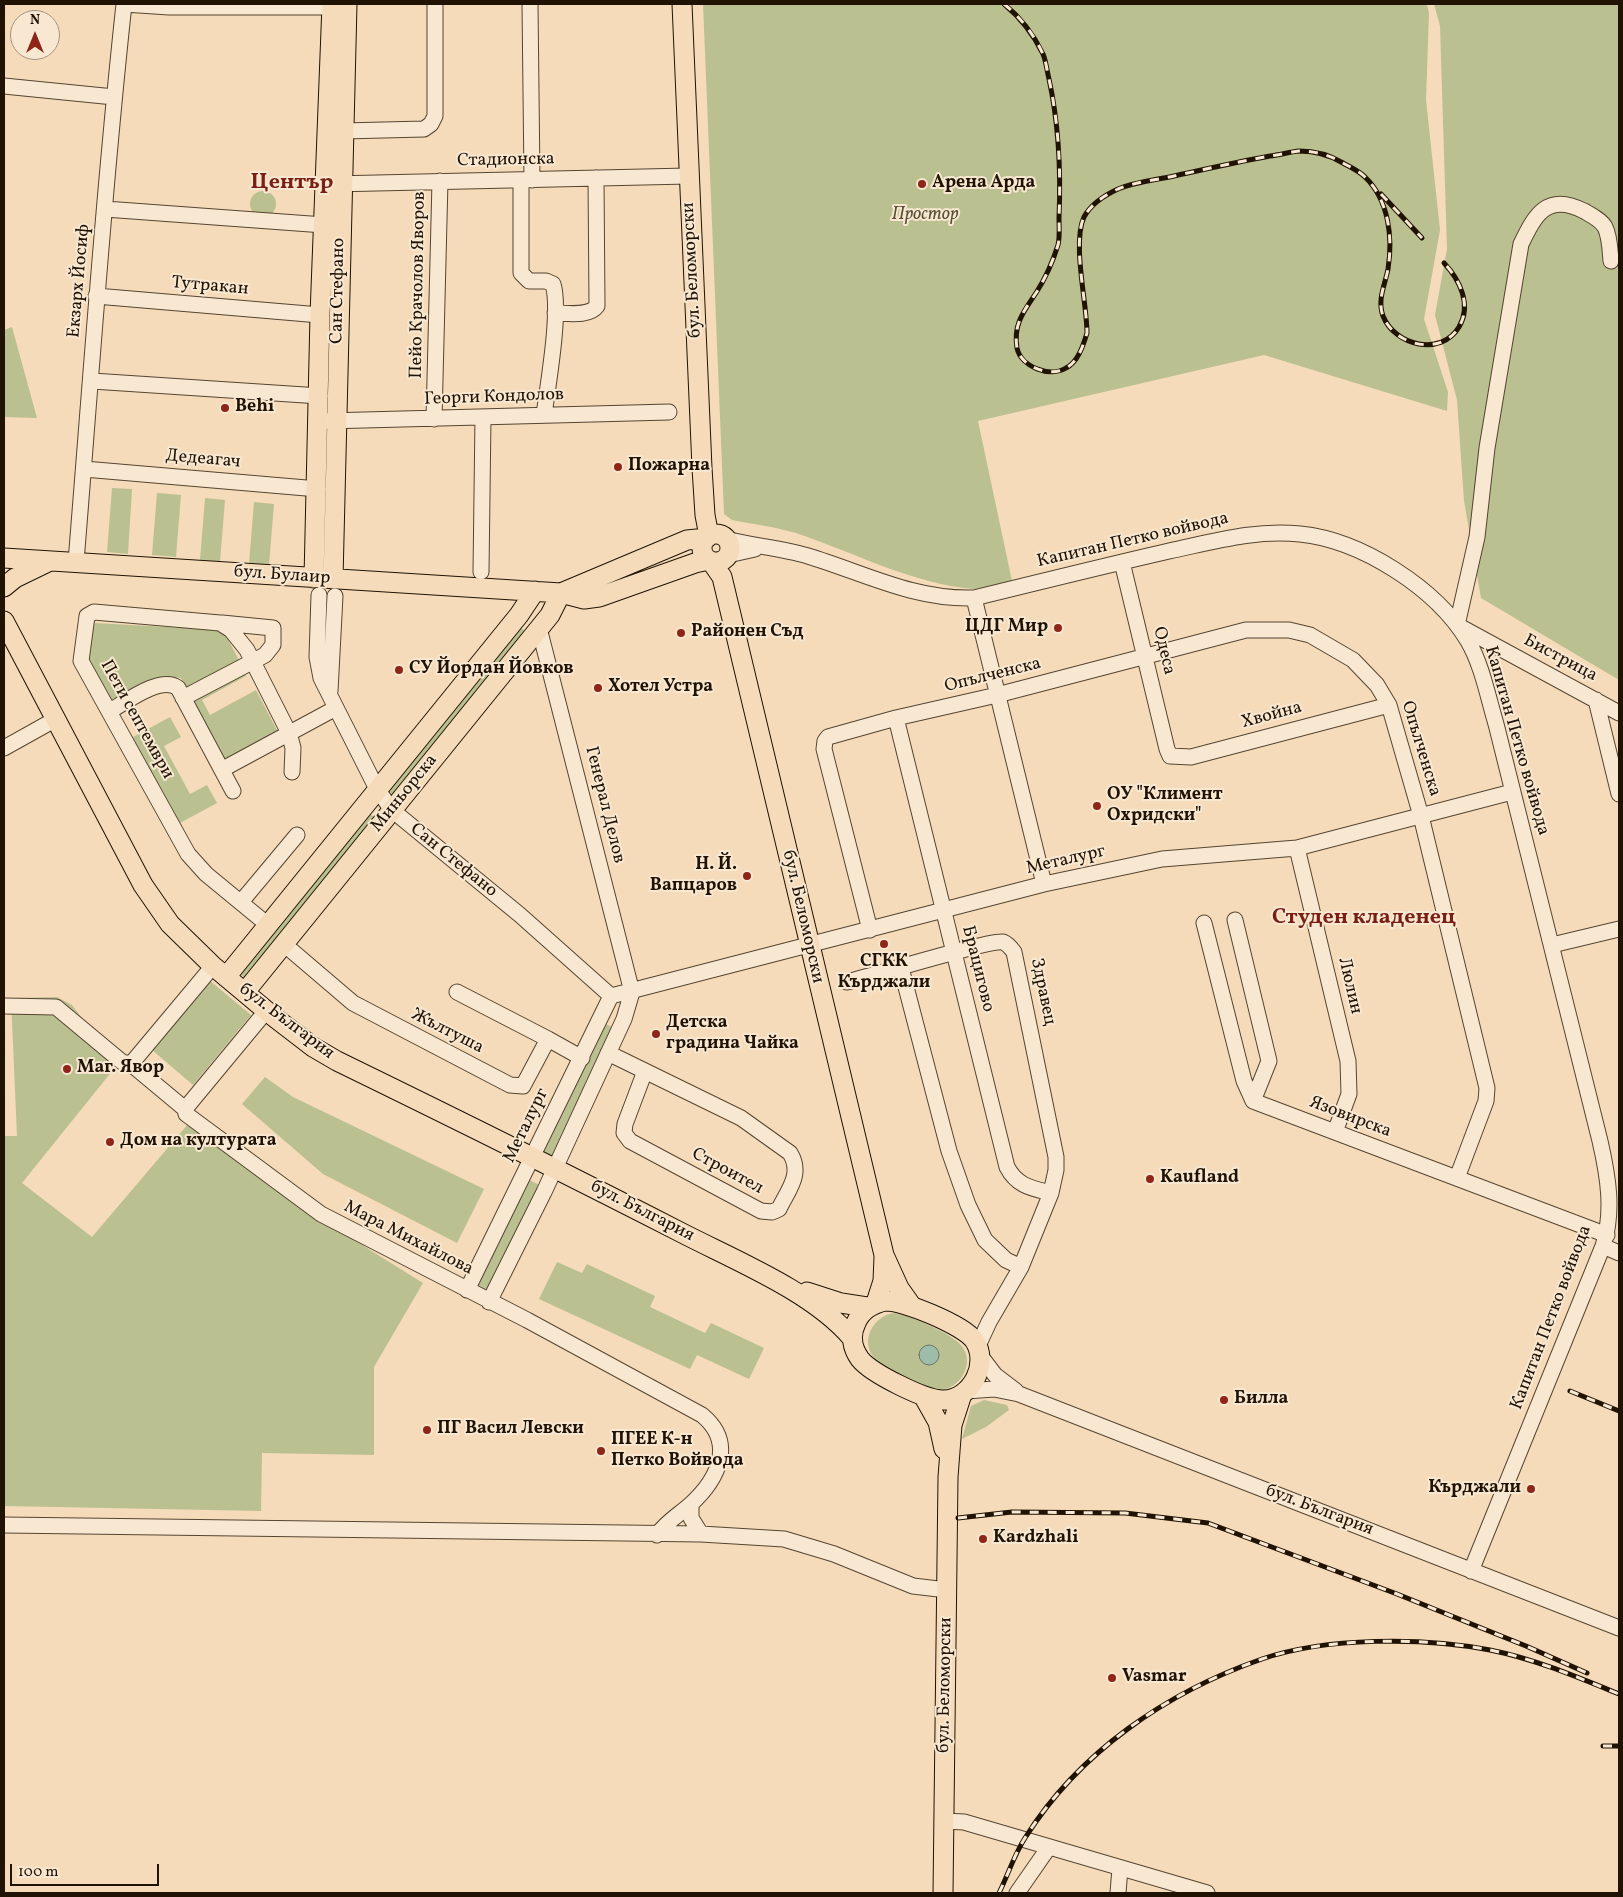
<!DOCTYPE html>
<meta charset="utf-8">
<style>
body{margin:0}
#map{position:relative;width:1623px;height:1897px;overflow:hidden;background:#f5dbb9;font-family:Vollkorn,serif}
canvas{display:block}
.frame{position:absolute;inset:0;border:5px solid #201304;pointer-events:none}
.north{position:absolute;left:10px;top:10px;width:50px;height:50px;box-sizing:border-box;background:#f8e8d2;border:1px solid #a29380;border-radius:50%;rotate:0deg;font-size:14px;font-weight:700;line-height:20px;text-align:center;color:#201304}
.north::after{content:'';display:block;margin:auto;width:18px;height:22px;background:#8f2418;clip-path:polygon(50% 0,100% 100%,50% 72%,0 100%)}
.scale{position:absolute;left:10px;top:1864px;width:149px;height:22px;box-sizing:border-box;border:2px solid #201304;border-top:0;padding-left:6px;font-size:15px;line-height:18px;white-space:nowrap;color:#201304;-webkit-text-stroke:4px #f8e8d2;paint-order:stroke}
</style>
<div id="map">
<canvas width="1623" height="1897"></canvas>
<div class="frame"></div>
<div class="north">N</div>
<div class="scale">100 m</div>
</div>
<script>
const g = document.querySelector('canvas').getContext('2d');
g.lineJoin = 'round';
function fillPath(path, color) {
  g.fillStyle = color;
  g.fill(path, 'evenodd');
}
function stroke(path, color, width, dash) {
  g.strokeStyle = color;
  g.lineWidth = width;
  g.lineCap = dash ? 'butt' : 'round';
  g.setLineDash(dash || []);
  g.stroke(path);
}
function write(font, color, halo, rows, align = 'center') {
  g.font = font + ' Vollkorn,serif';
  g.lineWidth = 4;
  g.setLineDash([]);
  g.textBaseline = 'middle';
  g.strokeStyle = halo;
  g.fillStyle = color;
  for (const [text, x, y, turn = 0] of rows) {
    g.save();
    g.translate(x, y);
    g.rotate((+turn || 0) * Math.PI / 180);
    g.textAlign = isNaN(turn) ? turn : align;
    if (halo) g.strokeText(text, 0, 0);
    g.fillText(text, 0, 0);
    g.restore();
  }
}
const green = new Path2D(`
 M 703,4 L 1427,4 L 1429,13 L 1426,100 L 1440,230 L 1424,319 L 1448,392 L 1447,411 L 1264,355 L 978,421 L 1012,581 C 1000,584 987,589 975,589 C 915,585 853,552 796,533 C 775,527 753,524 732,520 L 724,514 Z
 M 1434,4 L 1619,4 L 1619,680 L 1481,598 L 1464,501 L 1457,400 L 1435,315 L 1447,249 L 1440,26 Z
 M250 204a13 13 0 1 1 26 0a13 13 0 1 1-26 0Z
 M 12,327 L 37,418 L 4,417 L 4,330 Z
 M 112,488 L 132,489 L 128,554 L 107,552 Z
 M 157,493 L 181,495 L 176,557 L 152,555 Z
 M 205,498 L 225,500 L 220,562 L 200,560 Z
 M 254,502 L 274,504 L 269,565 L 249,564 Z
 M 94,623 L 223,630 L 240,662 L 188,691 L 181,678 L 162,677 L 109,706 L 83,655 Z
 M 517,625 L 529,634 L 394,798 L 382,789 Z
 M 243,669 L 246,676 L 202,700 L 210,715 L 256,690 L 279,734 L 225,763 L 189,698 Z
 M 170,717 L 181,737 L 164,746 L 190,794 L 207,785 L 217,803 L 169,829 L 122,743 Z
 M 368,812 L 376,819 L 247,980 L 239,973 Z
 M 209,980 L 251,1015 L 193,1085 L 151,1049 Z
 M 57,997 L 72,1005 L 117,1065 L 22,1183 L 92,1237 L 188,1124 L 370,1250 L 423,1283 L 374,1367 L 374,1455 L 262,1453 L 261,1511 L 4,1506 L 4,1136 L 17,1136 L 11,998 Z
 M 602,1022 L 614,1028 L 551,1161 L 538,1155 Z
 M 265,1077 L 293,1097 L 484,1189 L 457,1243 L 323,1174 L 242,1104 Z
 M 526,1178 L 539,1185 L 485,1296 L 472,1289 Z
 M 557,1262 L 582,1273 L 587,1264 L 655,1296 L 650,1307 L 705,1333 L 711,1323 L 764,1348 L 749,1379 L 697,1355 L 690,1369 L 539,1299 Z
 M 894,1313 C 908,1314 949,1333 959,1343 C 977,1360 962,1389 939,1390 C 927,1390 883,1368 875,1359 C 859,1341 873,1316 894,1313 Z
 M 984,1400 L 1007,1405 L 1009,1410 L 986,1427 L 962,1439 L 971,1406 Z`);
const water = new Path2D(`
 M919 1355a10 10 0 1 1 20 0a10 10 0 1 1-20 0Z`);
const minor = new Path2D(`
 M 124,4 L 169,7 L 332,7
 M 530,4 L 532,180
 M 4,86 L 114,97
 M 343,131 L 424,129 L 431,124 L 435,116 L 435,4
 M 521,180 L 521,273 L 529,281 L 546,281 L 553,284 C 561,311 548,384 544,415
 M 332,184 L 688,176
 M 105,209 L 324,225
 M 1611,261 C 1610,251 1610,237 1605,227 C 1601,220 1591,215 1584,211 C 1547,192 1535,215 1521,244 L 1487,448 L 1477,537 L 1457,625 L 1619,713
 M 96,296 L 320,315
 M 555,313 C 567,313 589,317 597,306 L 596,178
 M 92,381 L 320,396
 M 434,419 L 440,181
 M 326,421 L 669,412
 M 84,469 L 318,489
 M 725,539 C 753,546 781,548 808,556 C 864,573 914,600 974,598 C 1039,582 1104,566 1169,551 C 1212,542 1256,529 1300,534 C 1361,540 1436,588 1468,641 C 1482,665 1488,697 1496,724 L 1600,1141 C 1608,1176 1614,1211 1603,1246 L 1471,1571
 M 728,555 L 755,549
 M 76,562 C 91,376 104,190 124,4
 M 1122,562 L 1167,749 L 1170,756 L 1191,757 L 1389,705
 M 481,572 L 483,417
 M 319,595 L 317,657 L 321,678 L 377,789 L 392,810 L 520,915 L 611,996
 M 974,598 L 1044,884
 M 330,691 L 335,596
 M 183,698 L 265,655 L 273,645 L 273,628 L 222,623
 M 1596,700 L 1619,794
 M 110,711 C 126,702 161,675 178,688 L 233,791
 M 4,748 L 56,719
 M 223,769 L 336,708
 M 1297,848 L 1348,1061 L 1349,1094 L 1335,1132
 M 241,902 L 297,835
 M 1235,920 L 1269,1061 L 1253,1101
 M 1204,923 L 1244,1081 L 1253,1101 L 1607,1235
 M 268,925 L 206,874 L 188,854 L 81,661 L 87,616 L 94,612 L 220,623 L 231,630 L 247,650 L 289,733 L 293,748 L 292,772
 M 870,930 L 824,749 L 825,741 L 828,737 L 896,718 L 997,695 L 1246,630 L 1289,630 L 1310,635 L 1353,660 L 1377,685 L 1389,705 L 1421,816 L 1487,1088 L 1486,1101 L 1457,1178
 M 285,945 L 353,1003 L 510,1085 L 523,1086 L 548,1039 L 582,1058
 M 1552,945 L 1619,929
 M 901,968 L 949,1151 L 968,1205 L 985,1240 L 1006,1260 L 1021,1267
 M 847,982 C 868,977 992,939 1003,942 C 1008,944 1011,948 1014,952 L 1056,1157 L 1056,1170 L 1051,1193 C 1031,1188 1017,1186 1007,1167 C 970,1017 933,868 896,718
 M 457,992 L 548,1039
 M 611,996 L 1044,884 L 1162,859 L 1297,848 L 1512,792
 M 4,1006 L 56,1007 L 122,1062 L 131,1064 L 185,1109 L 186,1114 L 321,1214 L 527,1320 L 702,1415 C 736,1443 718,1479 691,1504 C 679,1515 667,1521 657,1535
 M 608,1053 L 741,1118 L 790,1153 C 803,1174 788,1190 779,1209 L 772,1212 L 761,1211 L 630,1141 L 624,1133 L 625,1124 L 645,1071
 M 131,1064 L 213,966
 M 185,1109 L 267,1010
 M 1603,1246 L 1619,1253
 M 467,1290 L 611,996
 M 489,1302 L 544,1192 L 624,1019 L 632,992 L 539,628
 M 977,1348 L 989,1322 L 1021,1267 L 1051,1193
 M 979,1354 L 995,1375 L 1016,1391
 M 966,1391 L 994,1389 L 1019,1394 L 1619,1628
 M 691,1504 L 691,1518 L 701,1534
 M 4,1525 L 701,1534 L 784,1539 L 834,1554 L 913,1586 L 947,1590
 M 944,1821 L 964,1822 L 1207,1893
 M 1017,1893 L 1049,1847
 M 1118,1893 L 1120,1868`);
const major = new Path2D(`
 M 682,4 L 702,468 L 705,515 L 709,536
 M702 548a14 14 0 1 1 28 0a14 14 0 1 1-28 0Z
 M 4,558 L 561,593 L 584,599 L 599,597 L 695,563 L 709,560
 M 711,561 L 722,577 L 884,1255 L 899,1288 L 911,1305
 M 314,578 L 320,315 L 332,4
 M 333,579 L 347,4
 M 4,587 L 15,578 L 50,561
 M 561,593 L 687,540 L 707,538
 M 4,621 L 143,885 L 170,924 L 213,966 L 274,1017 L 313,1047 L 337,1061 C 454,1118 571,1176 686,1235 C 739,1262 814,1293 852,1338
 M 226,977 L 519,615 L 535,591
 M 245,992 L 550,615 L 561,593
 M 807,1292 L 841,1303 L 867,1307
 M 885,1301 C 903,1300 963,1325 974,1340 C 990,1363 972,1399 944,1400 C 926,1401 871,1373 860,1359 C 852,1348 850,1335 856,1323 C 861,1310 872,1304 885,1301 Z
 M 876,1303 L 883,1281 L 884,1257
 M 924,1397 L 938,1422 L 944,1449
 M 943,1893 L 948,1477 L 952,1425 L 962,1394`);
const rail = new Path2D(`
 M 1004,4 C 1021,18 1033,33 1043,54 C 1046,61 1047,71 1049,79 C 1059,125 1061,171 1059,218 C 1059,227 1060,237 1058,245 C 1053,261 1045,279 1036,293 C 1024,311 1013,324 1017,348 C 1021,367 1050,378 1066,368 C 1078,362 1083,346 1087,333 C 1087,303 1072,243 1084,217 C 1091,204 1105,195 1118,189 C 1135,182 1156,180 1174,176 C 1206,169 1237,162 1270,156 C 1279,155 1290,152 1299,151 C 1314,151 1330,155 1343,163 C 1350,167 1359,171 1365,177 C 1389,200 1393,238 1388,269 C 1385,285 1377,300 1383,316 C 1395,346 1441,357 1459,327 C 1472,305 1460,280 1444,263
 M 1381,194 L 1422,238
 M 1570,1391 L 1619,1411
 M 958,1518 L 1012,1512 L 1125,1513 L 1208,1523 L 1397,1594 L 1526,1646 L 1587,1673
 M 1603,1746 L 1619,1746
 M 999,1893 C 1008,1875 1014,1855 1025,1838 C 1079,1752 1167,1692 1262,1659 C 1326,1637 1424,1637 1490,1650 C 1535,1659 1577,1677 1619,1694`);
const markers = [
 [922,184,5,"#8f2418"],
 [225,408,5,"#8f2418"],
 [618,467,5,"#8f2418"],
 [1058,628,5,"#8f2418"],
 [681,633,5,"#8f2418"],
 [399,670,5,"#8f2418"],
 [598,688,5,"#8f2418"],
 [1097,806,5,"#8f2418"],
 [747,876,5,"#8f2418"],
 [884,944,5,"#8f2418"],
 [656,1034,5,"#8f2418"],
 [67,1069,5,"#8f2418"],
 [110,1142,5,"#8f2418"],
 [1150,1179,5,"#8f2418"],
 [1224,1400,5,"#8f2418"],
 [427,1430,5,"#8f2418"],
 [601,1451,5,"#8f2418"],
 [1531,1489,5,"#8f2418"],
 [983,1539,5,"#8f2418"],
 [1112,1678,5,"#8f2418"]
];
const streetNames = [
 ["Стадионска",506,161,-1],
 ["бул. Беломорски",693,270,-93],
 ["Екзарх Йосиф",80,281,-85],
 ["Пейо Крачолов Яворов",419,285,-89],
 ["Тутракан",210,287,5],
 ["Сан Стефано",339,291,-89],
 ["Георги Кондолов",494,398,-2],
 ["Дедеагач",203,460,5],
 ["Капитан Петко войвода",1133,541,-13],
 ["бул. Булаир",282,576,4],
 ["Одеса",1163,651,77],
 ["Бистрица",1560,659,28],
 ["Опълченска",993,676,-14],
 ["Хвойна",1272,716,-15],
 ["Пети септември",136,720,61],
 ["Капитан Петко войвода",1516,741,74],
 ["Опълченска",1420,749,73],
 ["Миньорска",405,794,-51],
 ["Генерал Делов",604,805,76],
 ["Сан Стефано",453,861,39],
 ["Металург",1066,861,-13],
 ["бул. Беломорски",802,917,77],
 ["Брацигово",977,969,76],
 ["Люлин",1349,986,77],
 ["Здравец",1042,992,78],
 ["бул. България",286,1022,37],
 ["Жълтуша",447,1032,27],
 ["Язовирска",1350,1118,21],
 ["Металург",527,1126,-64],
 ["Строител",727,1172,28],
 ["бул. България",642,1212,27],
 ["Мара Михайлова",408,1239,27],
 ["Капитан Петко войвода",1552,1318,-69],
 ["бул. България",1319,1511,21],
 ["бул. Беломорски",946,1685,-89]
];
const poiNames = [
 ["Арена Арда",932,184],
 ["Behi",235,408],
 ["Пожарна",628,467],
 ["ЦДГ Мир",1048,628,"right"],
 ["Районен Съд",691,633],
 ["СУ Йордан Йовков",409,670],
 ["Хотел Устра",608,688],
 ["ОУ \"Климент",1107,796],
 ["Охридски\"",1107,817],
 ["Н. Й.",737,866,"right"],
 ["Вапцаров",737,887,"right"],
 ["СГКК",884,963,"center"],
 ["Кърджали",884,984,"center"],
 ["Детска",666,1024],
 ["градина Чайка",666,1045],
 ["Маг. Явор",77,1069],
 ["Дом на културата",120,1142],
 ["Kaufland",1160,1179],
 ["Билла",1234,1400],
 ["ПГ Васил Левски",437,1430],
 ["ПГЕЕ К-н",611,1441],
 ["Петко Войвода",611,1462],
 ["Кърджали",1521,1489,"right"],
 ["Kardzhali",993,1539],
 ["Vasmar",1122,1678]
];
const parkNames = [
 ["Простор",925,216]
];
const districtNames = [
 ["Център",292,184],
 ["Студен кладенец",1364,919]
];
fillPath(green, '#bac090');
fillPath(water, '#9dbcaa');
stroke(water, '#6b7868', 1);
stroke(minor, '#554531', 17);
stroke(major, '#201304', 21);
stroke(minor, '#f8e8d2', 15);
stroke(major, '#f5dbb9', 19);
stroke(rail, '#201304', 5);
stroke(rail, '#f8e8d2', 3, [9]);
for (const [x, y, r, color] of markers) {
  const dot = new Path2D();
  dot.arc(x, y, r, 0, 2 * Math.PI);
  g.fillStyle = color;
  g.fill(dot);
  stroke(dot, '#f8e8d2', 2);
}
write('18px', '#201304', '#f8e8d2', streetNames);
write('bold 18px', '#201304', '#f8e8d2', poiNames, 'left');
write('italic 18px', '#565035', '#f8e8d2', parkNames);
write('bold 22px', '#7a1f14', '#f8e8d2', districtNames);
</script>
